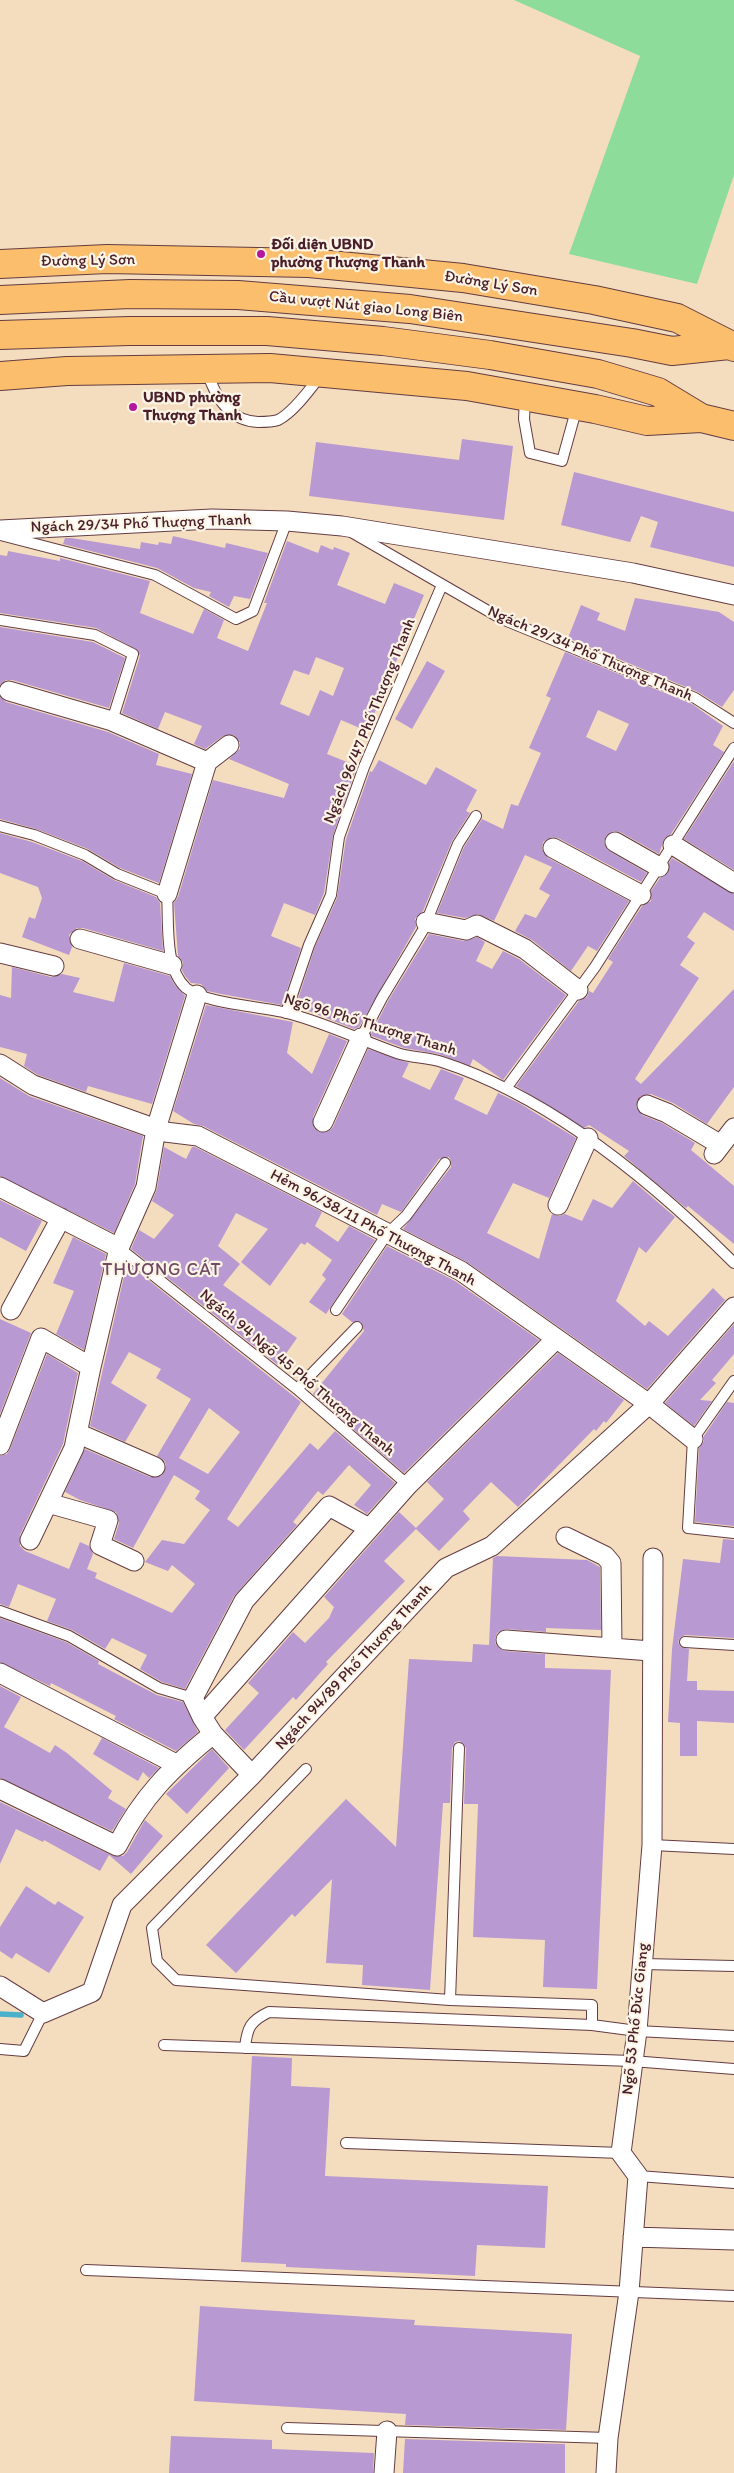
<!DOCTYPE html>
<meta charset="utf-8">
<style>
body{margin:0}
canvas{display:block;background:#f4ddbf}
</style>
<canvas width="734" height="2473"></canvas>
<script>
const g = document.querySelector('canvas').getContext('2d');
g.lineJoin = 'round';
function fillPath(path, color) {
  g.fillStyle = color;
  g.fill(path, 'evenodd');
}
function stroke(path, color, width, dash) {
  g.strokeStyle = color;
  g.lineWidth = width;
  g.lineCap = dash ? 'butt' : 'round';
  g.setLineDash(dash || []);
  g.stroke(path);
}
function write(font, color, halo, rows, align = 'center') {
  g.font = font + ' Itim,sans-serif';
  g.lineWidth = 4.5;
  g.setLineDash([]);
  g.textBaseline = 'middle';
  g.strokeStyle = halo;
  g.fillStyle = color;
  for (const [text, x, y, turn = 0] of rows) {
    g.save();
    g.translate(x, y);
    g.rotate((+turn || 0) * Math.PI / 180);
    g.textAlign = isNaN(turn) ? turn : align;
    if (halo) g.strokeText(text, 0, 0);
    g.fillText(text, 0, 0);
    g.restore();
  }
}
const green = new Path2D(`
 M 514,0 L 734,0 L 734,175 L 697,284 L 569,254 L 640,56 Z`);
const stream = new Path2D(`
 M 0,2014 L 21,2015`);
const building = new Path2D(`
 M 462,439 L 513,446 L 504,520 L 309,496 L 316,442 L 459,460 Z
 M 574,472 L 734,512 L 734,567 L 650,547 L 658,522 L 641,516 L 630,542 L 561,525 Z
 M 173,536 L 225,548 L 226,543 L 268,553 L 250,599 L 234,596 L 229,607 L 209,596 L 211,592 L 194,588 L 157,568 L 63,544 L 65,538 L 71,538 L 140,549 L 141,542 L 158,545 L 159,542 L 171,544 Z
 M 287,541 L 318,553 L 321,545 L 333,550 L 334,547 L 350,553 L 337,585 L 385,604 L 394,583 L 424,595 L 367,731 L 341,720 L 327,754 L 357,766 L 333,835 L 324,893 L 315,915 L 284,903 L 271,936 L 301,948 L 282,1005 L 221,994 L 207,991 L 201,984 L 191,983 L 185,976 L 182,970 L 183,962 L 178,956 L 174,903 L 178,897 L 213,780 L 284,798 L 289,784 L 229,759 L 240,749 L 240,743 L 234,735 L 223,736 L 205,749 L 194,744 L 202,726 L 165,712 L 158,729 L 122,713 L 140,656 L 138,650 L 96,628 L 0,613 L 0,555 L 7,556 L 8,551 L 60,561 L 60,558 L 150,581 L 140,613 L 193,634 L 204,609 L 224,620 L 217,638 L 248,651 L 267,603 L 264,603 ZM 316,657 L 344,668 L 333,696 L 320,690 L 309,716 L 280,704 L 294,670 L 309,675 Z
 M 635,598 L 719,612 L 734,622 L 734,690 L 722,707 L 698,692 L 568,638 L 581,605 L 600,613 L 597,620 L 625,631 Z
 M 0,627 L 93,642 L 125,658 L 109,708 L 12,680 L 6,680 L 0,685 Z
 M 565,652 L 692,704 L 723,726 L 713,745 L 724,752 L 671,834 L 664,839 L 659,854 L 620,832 L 614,831 L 606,836 L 604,843 L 609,851 L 647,873 L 641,882 L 558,838 L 552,837 L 543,842 L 542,849 L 548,858 L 629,901 L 597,951 L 588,946 L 571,971 L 532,940 L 515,931 L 525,914 L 536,918 L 550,895 L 539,889 L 552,867 L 525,855 L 494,921 L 478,914 L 465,918 L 437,913 L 464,847 L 482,819 L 503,829 L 511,804 L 518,806 L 541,753 L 529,748 L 551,698 L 546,696 ZM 598,710 L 629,724 L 616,751 L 586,737 Z
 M 427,661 L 445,671 L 412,729 L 395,719 Z
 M 0,697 L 6,702 L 108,732 L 159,754 L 156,765 L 192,774 L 159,883 L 120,868 L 88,849 L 36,829 L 0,819 Z
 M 379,760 L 426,785 L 436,767 L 477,790 L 466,811 L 470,813 L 452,841 L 423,911 L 415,919 L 416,927 L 359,1027 L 354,1029 L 296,1006 L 295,1008 L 315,947 L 337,898 L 346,839 L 370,771 L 372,772 Z
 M 734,761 L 734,870 L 684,839 Z
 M 0,833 L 32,842 L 82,861 L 114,880 L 156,897 L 160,903 L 163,951 L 83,928 L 77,928 L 69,935 L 72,947 L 69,955 L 22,937 L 29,917 L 35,919 L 42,898 L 38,887 L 0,873 Z
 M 672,858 L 734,894 L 734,931 L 704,912 L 687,937 L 695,943 L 680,965 L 699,978 L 635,1079 L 641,1084 L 734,989 L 734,1087 L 707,1124 L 673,1103 L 651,1094 L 640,1097 L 636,1107 L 642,1115 L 662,1123 L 695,1143 L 691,1150 L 734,1186 L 734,1244 L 688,1206 L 686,1208 L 624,1156 L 629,1151 L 589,1125 L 584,1128 L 516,1086 L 579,1001 L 587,997 L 589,991 L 593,993 L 613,962 L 608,959 L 642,906 L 651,901 L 651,891 L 660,878 L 668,873 L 669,863 Z
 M 429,934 L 464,941 L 477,937 L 485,942 L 476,961 L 492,969 L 503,951 L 519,959 L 566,995 L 503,1080 L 473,1059 L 470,1066 L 438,1054 L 404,1048 L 372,1036 L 371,1034 L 388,1001 Z
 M 124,963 L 170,976 L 174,984 L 185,996 L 152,1104 L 88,1086 L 86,1092 L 38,1075 L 24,1066 L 27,1054 L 0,1047 L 0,995 L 11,998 L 12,967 L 51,977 L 62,974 L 80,978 L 73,992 L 114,1002 Z
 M 206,1005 L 293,1022 L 287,1053 L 312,1074 L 329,1034 L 347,1041 L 313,1117 L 314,1128 L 319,1132 L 329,1131 L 333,1127 L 368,1049 L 409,1063 L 402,1077 L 430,1090 L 441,1069 L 464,1078 L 454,1099 L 487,1115 L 498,1093 L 519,1103 L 576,1138 L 549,1198 L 513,1183 L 487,1233 L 539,1259 L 552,1214 L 559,1216 L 565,1214 L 582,1221 L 593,1199 L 612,1208 L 633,1181 L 675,1217 L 646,1253 L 639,1247 L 616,1301 L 645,1326 L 649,1321 L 668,1336 L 713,1288 L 725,1300 L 647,1389 L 467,1262 L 403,1229 L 451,1167 L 451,1161 L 449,1157 L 439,1159 L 401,1212 L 382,1204 L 377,1215 L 203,1126 L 194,1124 L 173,1111 Z
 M 0,1078 L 29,1096 L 143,1136 L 135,1184 L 114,1233 L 0,1176 Z
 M 164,1147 L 186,1159 L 192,1147 L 195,1147 L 322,1212 L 315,1226 L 338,1242 L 349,1226 L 375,1240 L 326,1314 L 309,1302 L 326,1279 L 322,1275 L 332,1260 L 307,1242 L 305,1245 L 301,1243 L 270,1286 L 241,1262 L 268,1229 L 236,1213 L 218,1246 L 240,1264 L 223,1285 L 297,1338 L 278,1365 L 131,1249 L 139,1230 L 154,1239 L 174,1215 L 152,1201 L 157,1189 Z
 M 0,1200 L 42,1221 L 26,1251 L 0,1237 Z
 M 73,1237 L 106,1254 L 84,1350 L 56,1334 L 74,1291 L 53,1283 Z
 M 387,1246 L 455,1281 L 539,1340 L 404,1473 L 313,1394 L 364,1331 L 361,1322 L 352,1322 L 342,1314 Z
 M 127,1263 L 301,1402 L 227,1519 L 238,1527 L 310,1443 L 318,1450 L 335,1431 L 395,1483 L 367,1514 L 354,1505 L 371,1485 L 349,1465 L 323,1495 L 318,1491 L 293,1522 L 297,1525 L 234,1596 L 185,1689 L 162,1682 L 140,1669 L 147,1655 L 112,1638 L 105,1649 L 72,1630 L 47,1621 L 56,1599 L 18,1584 L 9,1607 L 0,1604 L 0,1456 L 7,1454 L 10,1449 L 47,1354 L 78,1373 L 63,1444 L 20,1535 L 20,1546 L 25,1551 L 69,1569 L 80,1542 L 89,1546 L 93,1554 L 87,1569 L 97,1573 L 95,1578 L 172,1613 L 195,1584 L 172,1565 L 168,1571 L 145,1562 L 162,1540 L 184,1544 L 210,1510 L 195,1499 L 200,1491 L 174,1475 L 133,1548 L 114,1539 L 119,1523 L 116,1512 L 80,1500 L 65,1492 L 85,1449 L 150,1477 L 162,1476 L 166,1465 L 164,1460 L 157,1456 L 191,1399 L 156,1378 L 161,1369 L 129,1352 L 111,1383 L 147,1405 L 125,1442 L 90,1426 ZM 209,1408 L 240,1432 L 208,1474 L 179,1458 Z
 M 0,1319 L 31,1333 L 0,1414 Z
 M 734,1324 L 734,1354 L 712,1380 L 716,1383 L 700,1400 L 712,1401 L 694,1426 L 665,1403 Z
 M 558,1353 L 624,1400 L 606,1423 L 604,1421 L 596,1431 L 594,1429 L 518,1507 L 491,1482 L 463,1511 L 470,1519 L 439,1551 L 416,1529 L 384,1561 L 405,1581 L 326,1662 L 328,1664 L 296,1700 L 293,1697 L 244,1750 L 225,1730 L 259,1693 L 248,1683 L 293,1632 L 305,1643 L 329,1618 L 334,1607 L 324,1597 L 399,1512 L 416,1528 L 444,1499 L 427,1482 Z
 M 727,1402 L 734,1403 L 734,1526 L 695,1522 L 699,1448 L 704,1441 L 704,1436 Z
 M 723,1539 L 734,1540 L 734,1638 L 685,1635 L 680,1638 L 678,1642 L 681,1647 L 689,1649 L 687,1681 L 697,1681 L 697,1690 L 734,1691 L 734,1723 L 697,1721 L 697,1756 L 680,1756 L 680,1723 L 668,1722 L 672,1649 L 683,1559 L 720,1563 Z
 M 497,1556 L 587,1560 L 600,1567 L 601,1630 L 546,1628 L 546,1632 L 506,1629 L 497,1633 L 495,1640 L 496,1645 L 505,1651 L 545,1654 L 545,1668 L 611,1670 L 597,1989 L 543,1987 L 545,1940 L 473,1937 L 478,1804 L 464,1804 L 466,1748 L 460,1741 L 455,1742 L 452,1748 L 450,1803 L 443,1803 L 430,1990 L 362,1985 L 363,1965 L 326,1963 L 332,1879 L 295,1917 L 292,1914 L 236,1973 L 206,1945 L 346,1799 L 396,1847 L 409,1659 L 472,1662 L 473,1644 L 489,1645 L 493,1558 Z
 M 0,1618 L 66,1642 L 99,1661 L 98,1664 L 134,1683 L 157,1695 L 183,1702 L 198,1732 L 176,1751 L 114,1719 L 116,1716 L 51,1683 L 50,1686 L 0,1662 Z
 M 0,1686 L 21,1697 L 4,1727 L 50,1753 L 55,1745 L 67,1753 L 112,1791 L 108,1798 L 126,1809 L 112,1831 L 0,1778 Z
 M 102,1738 L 159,1768 L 149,1778 L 143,1772 L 138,1781 L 93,1754 Z
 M 212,1749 L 229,1768 L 187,1814 L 166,1794 Z
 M 0,1802 L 113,1856 L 123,1856 L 127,1852 L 145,1820 L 163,1836 L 131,1874 L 109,1855 L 100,1871 L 44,1840 L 43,1842 L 16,1829 L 0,1864 Z
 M 26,1886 L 55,1905 L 58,1901 L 84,1917 L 49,1973 L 16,1953 L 12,1959 L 0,1951 L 0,1927 Z
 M 252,2056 L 292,2058 L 291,2086 L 330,2088 L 325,2176 L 548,2186 L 545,2248 L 477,2245 L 475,2276 L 286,2267 L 286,2264 L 241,2262 Z
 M 200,2306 L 415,2320 L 414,2325 L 572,2334 L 566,2430 L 405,2425 L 406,2414 L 194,2401 Z
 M 171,2436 L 272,2440 L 272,2449 L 374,2453 L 373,2473 L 169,2473 Z
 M 405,2439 L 565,2444 L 565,2473 L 403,2473 Z`);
const lane = new Path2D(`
 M 207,371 C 215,397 229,421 258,422 C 265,422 272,422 278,420 C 293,413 311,388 321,375
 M 525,398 L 524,419 L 530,453 L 562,461 L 577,407
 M 353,533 L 502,619 L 695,698 L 734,723
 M 1,535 L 155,575 L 236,619 L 253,611 L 287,521
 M 0,620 L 95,635 L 133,654 L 112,721
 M 0,826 L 34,835 L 85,855 L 117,874 L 167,894 C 169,923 164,968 186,988 C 205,1004 261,1006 287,1013 C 326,1023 360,1040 397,1053 C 411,1058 427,1057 442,1062 C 550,1097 654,1183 734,1263
 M 286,1013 L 309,945 L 331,895 L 339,837 L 364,767 L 442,585
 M 361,1038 L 382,998 L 423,930 L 458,844 L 476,816
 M 507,1087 L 595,967 L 734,748
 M 119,1248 L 297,1389 L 408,1485
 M 336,1310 L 387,1234 L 406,1216 L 445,1163
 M 734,1381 L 693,1439 L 688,1528 L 734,1533
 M 297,1389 L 357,1327
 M 0,1611 L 69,1636 L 159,1688 L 193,1698
 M 685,1642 L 734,1645
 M 306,1769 L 152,1928 L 157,1961 L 176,1980 L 450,2000 L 592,2005 L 592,2025
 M 652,1845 L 734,1849
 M 643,1964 L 734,1966
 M 450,2000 L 459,1748
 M 164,2045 L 632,2061 L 734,2069
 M 245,2048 C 247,2028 250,2021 269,2012 L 592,2025 L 637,2031 L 734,2036
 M 0,2049 L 24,2051 L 43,2013
 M 346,2143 L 621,2153
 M 638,2176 L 734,2183
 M 86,2270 L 734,2296
 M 287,2428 L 608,2438`);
const street = new Path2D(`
 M 0,530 L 212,519 L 287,521 L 342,526 L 633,573 L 734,595
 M 9,691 L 112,721 L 207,762 L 167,894
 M 207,762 L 229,745
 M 615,842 L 659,867
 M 673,845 L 734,883
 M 553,848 L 641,895
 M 426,922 L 466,930 L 477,925 L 525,949 L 578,990
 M 80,939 L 172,965
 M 0,953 L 54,966
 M 0,1064 L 33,1085 L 156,1129
 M 647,1105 L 667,1113 L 721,1145
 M 323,1122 L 361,1038
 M 157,1131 L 198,1136 L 461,1271 L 649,1404 L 693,1439
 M 714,1154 L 734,1128
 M 0,1187 L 119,1248
 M 558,1205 L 588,1138
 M 11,1310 L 61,1218
 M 77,1433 L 155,1467
 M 0,1445 L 41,1338 L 91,1367
 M 48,1503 L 108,1520 L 100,1545 L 134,1561
 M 566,1537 L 605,1556 L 611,1563 L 612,1648
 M 30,1540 L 74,1448 L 91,1367 L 119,1248 L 146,1187 L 156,1129 L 197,995
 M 506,1640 L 651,1651
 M 0,1673 L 176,1764
 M 202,1717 L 193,1698 L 244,1601 L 329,1506 L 369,1528
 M 252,1775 L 213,1734 L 202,1717 L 408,1485 L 556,1339
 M 0,1789 L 117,1846 C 142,1797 171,1768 213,1734
 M 0,1986 L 43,2013 L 92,1992 L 122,1905 L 252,1775 L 446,1568 L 492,1546 L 649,1404 L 734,1307
 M 633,2237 L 734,2240
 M 384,2473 L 387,2431
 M 606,2473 L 608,2438 L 629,2292 L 638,2176 L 621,2153 L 637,2031 L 652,1845 L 653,1558`);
const highway = new Path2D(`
 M 0,264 L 107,259 L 309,263 L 463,278 L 594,300 L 677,318 L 734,347
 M 0,300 L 130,294 L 238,295 L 410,309 L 632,343 L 672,351 L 729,345
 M 0,335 L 129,331 L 267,331 L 383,341 L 490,355 L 598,374 L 658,392 L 701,418
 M 0,376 L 67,371 L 270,368 L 467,386 L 595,409 L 647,421 L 701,418 L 734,426`);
const markers = [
 [261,254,5,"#b5179e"],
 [133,407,5,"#b5179e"]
];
const poiNames = [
 ["Đối diện UBND",271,245],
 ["phường Thượng Thanh",271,263],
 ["UBND phường",143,398],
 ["Thượng Thanh",143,416]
];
const streetNames = [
 ["Đường Lý Sơn",88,261,-1],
 ["Đường Lý Sơn",491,284,9],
 ["Cầu vượt Nút giao Long Biên",366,307,6],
 ["Ngách 29/34 Phố Thượng Thanh",141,524,-2],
 ["Ngách 29/34 Phố Thượng Thanh",590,654,23],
 ["Ngách 96/47 Phố Thượng Thanh",370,721,-68],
 ["Ngõ 96 Phố Thượng Thanh",370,1025,17],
 ["Hẻm 96/38/11 Phố Thượng Thanh",373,1228,28],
 ["Ngách 94 Ngõ 45 Phố Thượng Thanh",297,1373,40],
 ["Ngách 94/89 Phố Thượng Thanh",354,1667,-47],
 ["Ngõ 53 Phố Đức Giang",636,2019,-84]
];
const neighbourhoodNames = [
 ["THƯỢNG CÁT",162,1270]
];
fillPath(green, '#8edc9a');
stroke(stream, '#4bb1ca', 5.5);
fillPath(building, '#b999d1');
stroke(lane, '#643c41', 12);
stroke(street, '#643c41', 21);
stroke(highway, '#643c41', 30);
stroke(lane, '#fff', 10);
stroke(street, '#fff', 19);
stroke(highway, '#fabe6d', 28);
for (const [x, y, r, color] of markers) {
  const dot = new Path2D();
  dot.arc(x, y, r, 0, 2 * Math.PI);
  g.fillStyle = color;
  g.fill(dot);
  stroke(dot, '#fcf5e5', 2);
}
write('bold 16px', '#4a1f2b', '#fcf5e5', poiNames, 'left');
write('16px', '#4a1f2b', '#fcf5e5', streetNames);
g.letterSpacing = '1px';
write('18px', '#714a65', '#fcf5e5', neighbourhoodNames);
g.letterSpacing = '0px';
</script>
